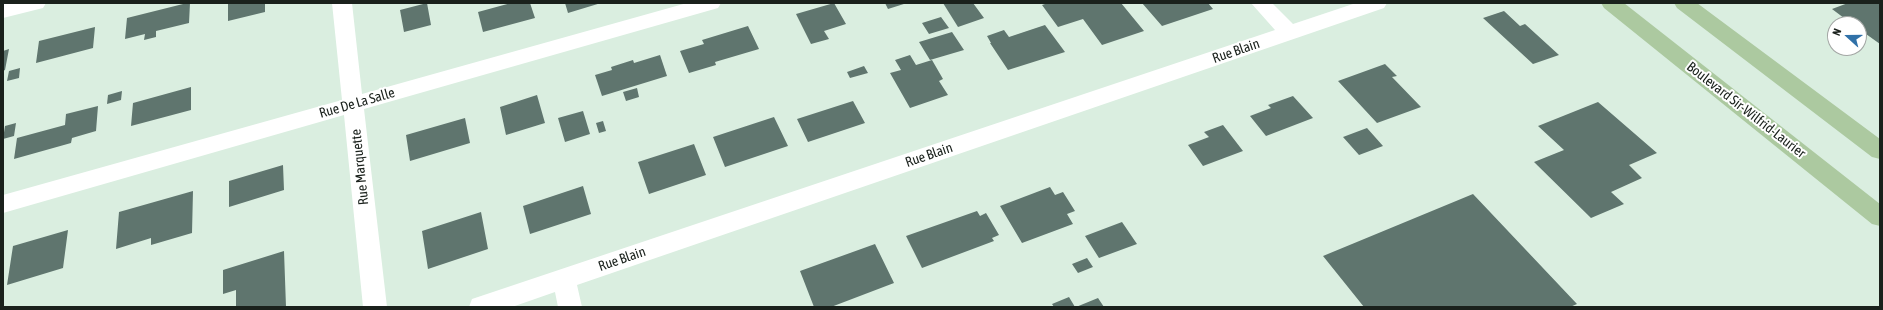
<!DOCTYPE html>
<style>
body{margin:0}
#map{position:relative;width:1883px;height:310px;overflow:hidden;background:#daeee0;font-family:"Asap Condensed",sans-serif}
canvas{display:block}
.frame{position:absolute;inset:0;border:4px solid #1a211c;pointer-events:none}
.north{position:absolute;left:1827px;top:16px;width:40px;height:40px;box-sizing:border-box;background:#fff;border:1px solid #a3a6a4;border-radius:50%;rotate:291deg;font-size:11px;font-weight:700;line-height:16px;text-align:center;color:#1a211c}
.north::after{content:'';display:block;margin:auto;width:14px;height:18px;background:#3071a8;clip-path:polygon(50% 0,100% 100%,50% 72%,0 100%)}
</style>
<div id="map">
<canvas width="1883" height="310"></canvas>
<div class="frame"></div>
<div class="north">N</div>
</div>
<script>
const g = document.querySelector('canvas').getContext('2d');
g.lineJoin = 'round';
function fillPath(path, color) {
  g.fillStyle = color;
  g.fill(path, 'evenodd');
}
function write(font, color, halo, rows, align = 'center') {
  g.font = font + ' "Asap Condensed",sans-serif';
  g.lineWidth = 4;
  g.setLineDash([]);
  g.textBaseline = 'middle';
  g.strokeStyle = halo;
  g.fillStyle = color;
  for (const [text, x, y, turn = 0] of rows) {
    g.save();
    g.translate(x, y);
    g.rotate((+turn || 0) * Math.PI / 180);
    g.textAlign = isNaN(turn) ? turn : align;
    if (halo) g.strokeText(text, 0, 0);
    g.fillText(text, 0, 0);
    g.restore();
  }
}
const building = new Path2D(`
 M 187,3 L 190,3 L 189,23 L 156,31 L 156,37 L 144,40 L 145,34 L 125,39 L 127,18 Z
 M 228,3 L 265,3 L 265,12 L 228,21 Z
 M 427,3 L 431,25 L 404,32 L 400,10 Z
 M 511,3 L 530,3 L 535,18 L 483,32 L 478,12 Z
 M 565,3 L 601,3 L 568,13 Z
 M 834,3 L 846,24 L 824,31 L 829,39 L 811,44 L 796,14 Z
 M 885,3 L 907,3 L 888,9 Z
 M 943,3 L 973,3 L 984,18 L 958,27 Z
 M 1048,3 L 1121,3 L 1144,31 L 1102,45 L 1083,19 L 1058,27 L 1042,5 Z
 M 1142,3 L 1208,3 L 1213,9 L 1162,26 Z
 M 1848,3 L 1880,3 L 1880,44 L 1859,29 L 1859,24 L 1852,24 L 1832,9 Z
 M 1504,11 L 1520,26 L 1525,24 L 1559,55 L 1533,64 L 1483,18 Z
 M 941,17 L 949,28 L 929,34 L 922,23 Z
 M 1045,25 L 1065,52 L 1008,70 L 990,43 L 991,43 L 987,36 L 1004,30 L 1009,37 Z
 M 748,26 L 759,49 L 715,62 L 716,65 L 689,73 L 680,51 L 704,44 L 702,40 Z
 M 95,27 L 93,48 L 36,63 L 39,41 Z
 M 952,32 L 964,50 L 930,60 L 919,42 Z
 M 9,49 L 5,70 L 3,71 L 3,51 Z
 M 660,55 L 667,76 L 602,96 L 595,75 L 612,70 L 611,67 L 633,60 L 634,63 Z
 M 910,55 L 916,65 L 932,60 L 943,79 L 939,81 L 948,95 L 910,108 L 890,73 L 901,70 L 895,60 Z
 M 1385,64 L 1397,76 L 1392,77 L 1421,107 L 1377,123 L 1338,81 Z
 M 864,66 L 868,73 L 850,78 L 847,72 Z
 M 20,68 L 19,78 L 7,81 L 9,71 Z
 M 191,87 L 191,110 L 131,126 L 133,103 Z
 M 637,88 L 639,97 L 626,101 L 623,92 Z
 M 122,91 L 121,100 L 107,104 L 108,95 Z
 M 537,95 L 545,123 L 506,135 L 500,107 Z
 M 1293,96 L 1313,118 L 1266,136 L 1250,116 L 1271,108 L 1268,105 Z
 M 853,101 L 865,123 L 808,142 L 797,119 Z
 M 1598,102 L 1657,153 L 1629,165 L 1642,178 L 1611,192 L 1624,204 L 1591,218 L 1534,162 L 1564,150 L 1538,126 Z
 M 98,106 L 96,131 L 72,138 L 71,143 L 14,159 L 17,138 L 65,125 L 66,114 Z
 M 583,111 L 590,134 L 565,142 L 558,118 Z
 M 774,117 L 788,146 L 725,167 L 713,137 Z
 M 465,118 L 470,143 L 410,161 L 406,135 Z
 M 603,121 L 606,131 L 599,133 L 596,123 Z
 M 16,123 L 14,136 L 3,139 L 5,126 Z
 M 1223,125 L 1243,151 L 1203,166 L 1188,145 L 1209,137 L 1204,132 Z
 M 1367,128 L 1383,146 L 1359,155 L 1343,137 Z
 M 694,144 L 706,175 L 649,194 L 638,162 Z
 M 283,165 L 284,190 L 229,207 L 229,181 Z
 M 583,186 L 591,214 L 530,234 L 523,206 Z
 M 1050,187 L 1055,195 L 1063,192 L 1075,211 L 1067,214 L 1073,224 L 1022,243 L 1000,206 Z
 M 193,191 L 192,233 L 151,245 L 151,238 L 116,249 L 119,212 Z
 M 1473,194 L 1577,304 L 1570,307 L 1364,307 L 1323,256 Z
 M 977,211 L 980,216 L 986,213 L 999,235 L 992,238 L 994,241 L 922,268 L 906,236 Z
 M 481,212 L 488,249 L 428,269 L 422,231 Z
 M 1122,222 L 1137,244 L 1099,258 L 1085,236 Z
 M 68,230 L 63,268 L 7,285 L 13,246 Z
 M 875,244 L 894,283 L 831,307 L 814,307 L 800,271 Z
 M 284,251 L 286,307 L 236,307 L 236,290 L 223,294 L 223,270 Z
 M 1087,258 L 1093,267 L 1078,273 L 1072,264 Z
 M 1069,297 L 1075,307 L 1054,307 L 1052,304 Z
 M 1098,298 L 1104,307 L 1076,307 Z`);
const street = new Path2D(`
 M 8,3 L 46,3 L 43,8 L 3,18 L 3,4 Z
 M 332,3 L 352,3 L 362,94 L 687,3 L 721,3 L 718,8 L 364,109 L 387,307 L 363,307 L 344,115 L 3,213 L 3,195 L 342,100 Z
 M 1251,3 L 1272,3 L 1293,24 L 1356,3 L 1387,3 L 1384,8 L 577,285 L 582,307 L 558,307 L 555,292 L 512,307 L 469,307 L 472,299 L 481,296 L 1275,30 Z`);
const primary = new Path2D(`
 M 1601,3 L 1624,3 L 1880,204 L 1880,226 L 1872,224 L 1604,8 Z
 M 1674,3 L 1697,3 L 1880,139 L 1880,159 L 1872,157 L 1677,8 Z`);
const streetNames = [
 ["Rue Blain",1236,51,-19],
 ["Rue De La Salle",357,103,-16],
 ["Boulevard Sir-Wilfrid-Laurier",1746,110,38],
 ["Rue Blain",929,155,-19],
 ["Rue Marquette",360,167,-96],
 ["Rue Blain",622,259,-19]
];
fillPath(building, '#5f756e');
fillPath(street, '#fff');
fillPath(primary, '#acc9a0');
write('14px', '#1a211c', '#fff', streetNames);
</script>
